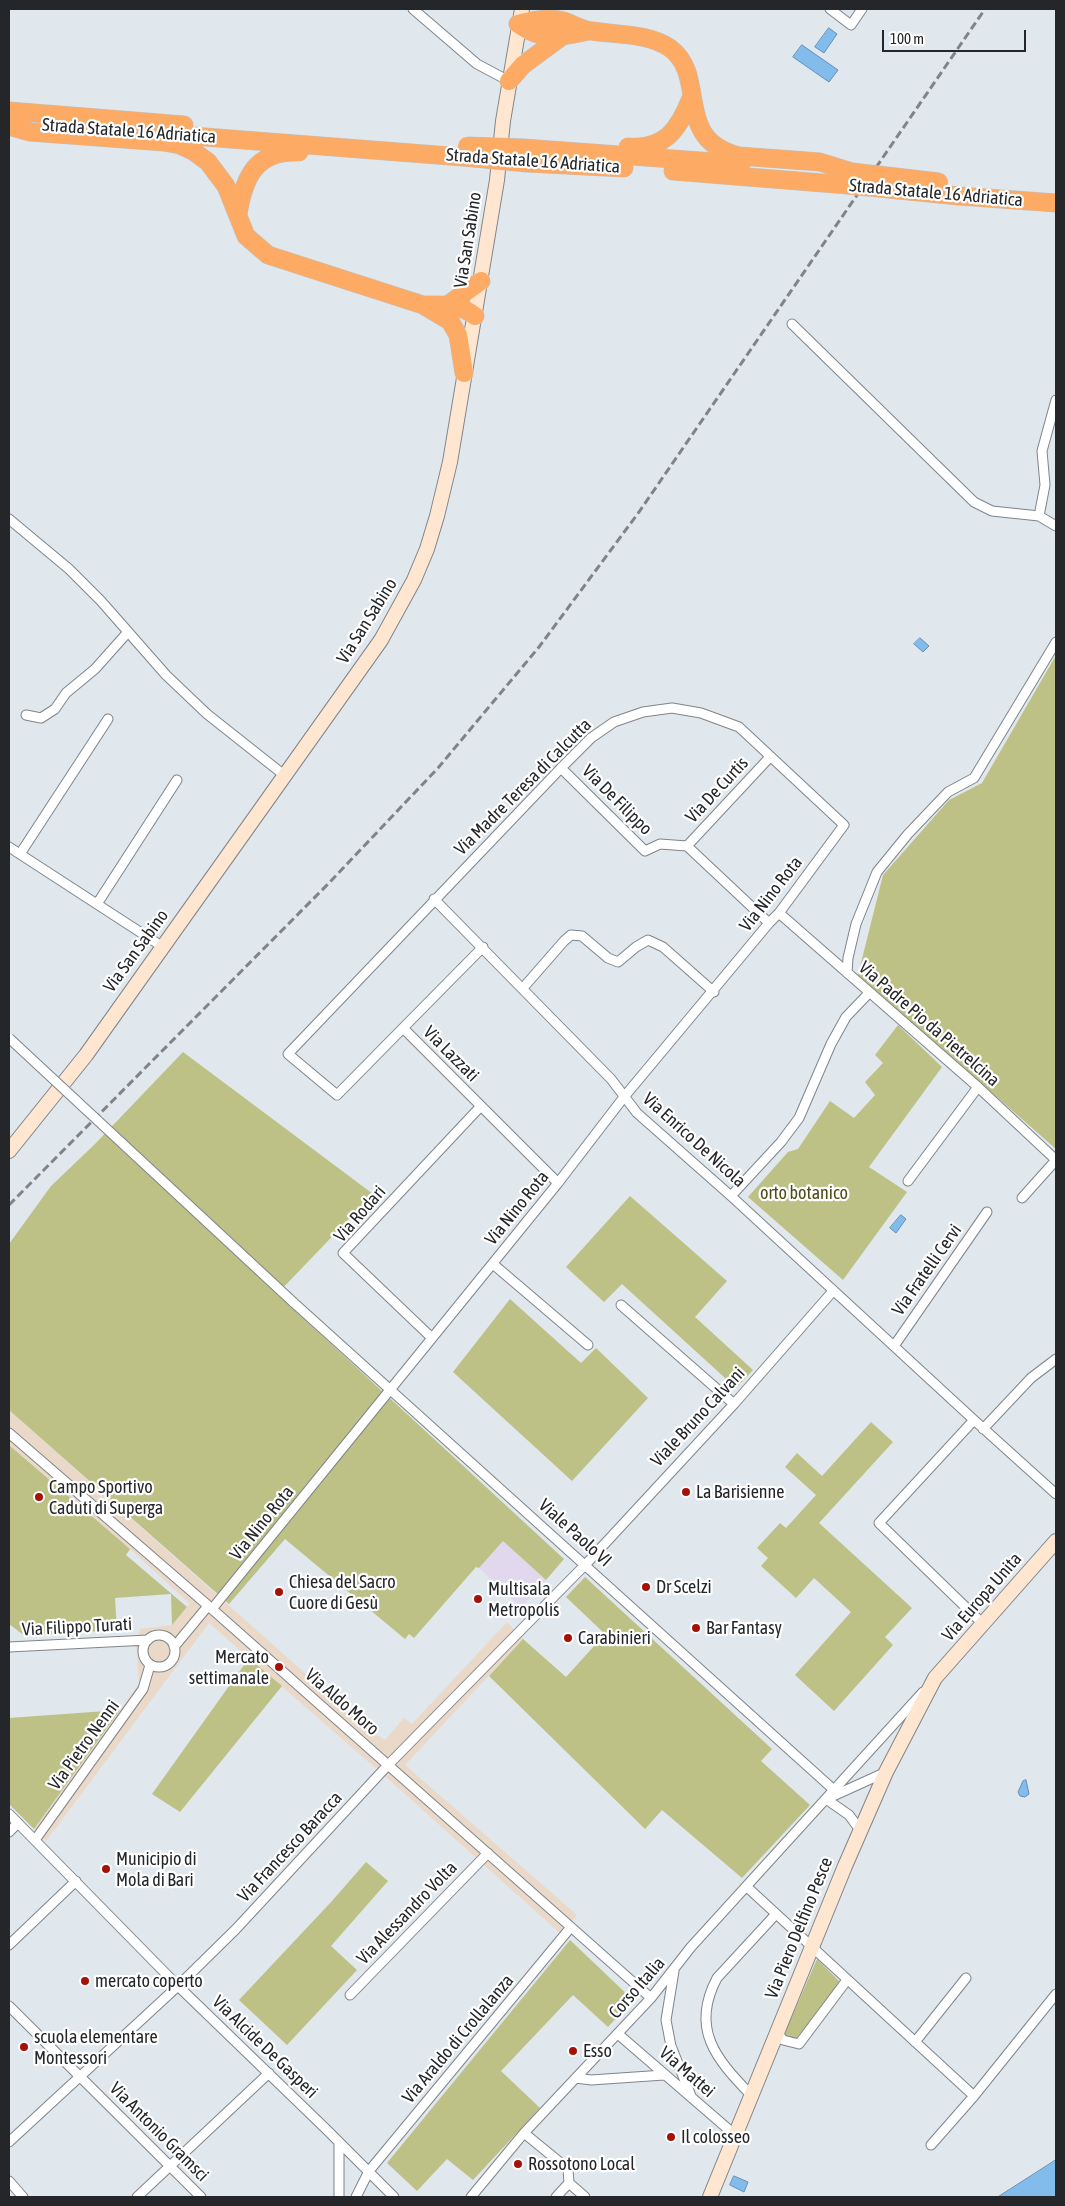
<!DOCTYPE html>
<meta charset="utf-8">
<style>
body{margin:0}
#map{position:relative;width:1065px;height:2206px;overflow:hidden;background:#e0e7ed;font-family:"Asap Condensed",sans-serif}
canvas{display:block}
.frame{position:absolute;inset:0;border:10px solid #242629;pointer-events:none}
.scale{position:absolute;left:882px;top:30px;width:144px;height:22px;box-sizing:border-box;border:2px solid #242629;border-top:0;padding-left:6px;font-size:15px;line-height:18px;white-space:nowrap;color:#242629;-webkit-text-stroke:4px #fff;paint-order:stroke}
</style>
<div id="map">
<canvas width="1065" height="2206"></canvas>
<div class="frame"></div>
<div class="scale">100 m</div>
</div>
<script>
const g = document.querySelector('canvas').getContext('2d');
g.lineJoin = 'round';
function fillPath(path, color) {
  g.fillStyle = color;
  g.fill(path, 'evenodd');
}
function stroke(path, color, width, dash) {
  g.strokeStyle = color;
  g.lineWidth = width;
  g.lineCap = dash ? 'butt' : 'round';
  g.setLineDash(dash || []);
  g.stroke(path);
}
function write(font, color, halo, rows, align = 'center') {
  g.font = font + ' "Asap Condensed",sans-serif';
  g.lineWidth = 4.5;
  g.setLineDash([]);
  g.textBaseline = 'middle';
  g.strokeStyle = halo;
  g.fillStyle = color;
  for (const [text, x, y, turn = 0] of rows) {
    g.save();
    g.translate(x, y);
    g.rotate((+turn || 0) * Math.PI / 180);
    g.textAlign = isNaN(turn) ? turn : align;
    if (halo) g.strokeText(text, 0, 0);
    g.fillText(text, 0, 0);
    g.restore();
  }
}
const commercial = new Path2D(`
 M 9,1410 L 370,1731 L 385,1740 L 404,1718 L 412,1724 L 507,1622 L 523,1639 L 405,1765 L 577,1915 L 561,1934 L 387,1778 L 209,1623 L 46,1841 L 34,1829 L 139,1684 L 136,1644 L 140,1629 L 172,1625 L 190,1604 L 130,1549 L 9,1445 Z`);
const industrial = new Path2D(`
 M 503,1541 L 546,1580 L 521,1607 L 479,1568 Z`);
const green = new Path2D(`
 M 1055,657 L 1056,658 L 1056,1149 L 858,975 L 883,875 L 949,800 L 982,783 Z
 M 898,1025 L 942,1067 L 869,1167 L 907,1192 L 843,1280 L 748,1197 L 788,1152 L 798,1149 L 830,1101 L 854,1118 L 875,1095 L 865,1082 L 883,1063 L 875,1055 Z
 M 183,1052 L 373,1194 L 277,1294 L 564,1559 L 546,1580 L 503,1541 L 479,1568 L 476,1567 L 414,1638 L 409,1634 L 405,1639 L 285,1539 L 229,1604 L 9,1410 L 9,1244 L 51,1186 L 95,1144 Z
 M 630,1196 L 727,1281 L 695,1317 L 753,1370 L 736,1388 L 622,1284 L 604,1302 L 566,1267 Z
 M 510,1299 L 581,1363 L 596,1348 L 648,1398 L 572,1481 L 453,1372 Z
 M 871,1422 L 893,1442 L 819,1523 L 912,1608 L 885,1637 L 893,1645 L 834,1711 L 795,1675 L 851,1612 L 814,1578 L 796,1598 L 761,1566 L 768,1558 L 757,1548 L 780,1523 L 786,1528 L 816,1495 L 785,1467 L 797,1453 L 822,1476 Z
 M 9,1445 L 130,1549 L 126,1555 L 187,1607 L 172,1625 L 171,1594 L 115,1598 L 117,1630 L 25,1636 L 9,1624 Z
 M 585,1577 L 772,1749 L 761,1761 L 810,1805 L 742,1878 L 662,1810 L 645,1829 L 489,1676 L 523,1639 L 566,1677 L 605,1634 L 566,1597 Z
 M 249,1658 L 282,1686 L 180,1812 L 152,1794 Z
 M 120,1710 L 34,1829 L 9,1804 L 9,1718 Z
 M 366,1862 L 388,1881 L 331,1946 L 357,1970 L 287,2045 L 239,2000 L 332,1901 Z
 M 570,1940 L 633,2000 L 608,2027 L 573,1995 L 501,2071 L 540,2108 L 473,2180 L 447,2159 L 417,2191 L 387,2163 Z
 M 817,1959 L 841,1983 L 795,2040 L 784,2035 Z`);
const water = new Path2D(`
 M 829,28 L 837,34 L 824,53 L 815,47 Z
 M 802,45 L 838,70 L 829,82 L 793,57 Z
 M 920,638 L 929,646 L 923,652 L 914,644 Z
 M 901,1215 L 906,1219 L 896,1233 L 890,1228 Z
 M 1026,1780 L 1029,1794 L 1025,1797 L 1020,1796 L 1018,1792 L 1023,1781 Z
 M 1056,2160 L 1056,2197 L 998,2197 Z
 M 734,2176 L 748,2182 L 744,2192 L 730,2185 Z`);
const street = new Path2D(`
 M 413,9 L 477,64 L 509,81
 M 830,9 L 851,25 L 862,9
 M 792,324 L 974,502 L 992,511 L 1039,516
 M 1056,400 L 1042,451 L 1045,485 L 1039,516 L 1056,526
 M 9,519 L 69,569 L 101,601 L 166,675 L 207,714 L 284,775
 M 26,715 L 41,718 L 55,709 L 66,693 L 95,669 L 128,632
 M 561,768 L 645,851 L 660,844 L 687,846 L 769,923
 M 687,846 L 770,757
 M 9,847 L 163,947
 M 20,854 L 108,719
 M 434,899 L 611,1079 L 637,1113 L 731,1196 L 974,1420 L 1056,1494
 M 97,904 L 177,780
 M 779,913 L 978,1087 L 1056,1160 L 1022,1198
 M 483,947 L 403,1028 L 558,1183
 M 847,973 L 848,958 L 856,924 L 877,872 L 908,834 L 948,792 L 974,778 L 1056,642
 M 523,988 L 564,941 L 571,935 L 582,936 L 608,958 L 618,962 L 636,947 L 648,940 L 663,947 L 714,992
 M 908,1181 L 978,1087
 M 731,1196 L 781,1142 L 799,1118 L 831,1044 L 846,1017 L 869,993
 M 493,1264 L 588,1345
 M 293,1302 L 834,1790
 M 621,1305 L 734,1404
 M 432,1338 L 343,1253 L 481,1106
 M 894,1346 L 987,1212
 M 974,1420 L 879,1523 L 983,1624
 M 983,1429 L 1031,1378 L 1056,1359
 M 9,1433 L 212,1609 L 651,1998
 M 212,1609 L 558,1183 L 624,1097 L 769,923 L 779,913 L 844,825 L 739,727 L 701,713 L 672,708 L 643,712 L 614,722 L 591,738 L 561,768 L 288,1054 L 337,1095 L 403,1028
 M143 1651a16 16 0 1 1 32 0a16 16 0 1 1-32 0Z
 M 9,1647 L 148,1640
 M 174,1647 L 208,1606
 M 831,1797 L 886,1772
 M 826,1799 L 849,1815 L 860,1830
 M 9,1814 L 178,1986 L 327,2130 L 394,2197
 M 9,1832 L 18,1823
 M 35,1840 L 143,1689 L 150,1665
 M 747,1887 L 974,2096
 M 9,1945 L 76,1881
 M 674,1971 L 666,2020 L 671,2046 L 691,2096
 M 350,1995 L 488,1853
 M 9,2006 L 201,2197
 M 777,2032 L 783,2040 L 799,2044 L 847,1980
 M 618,2034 L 735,2135
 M 915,2042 L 966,1978
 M 576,2078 L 591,2080 L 664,2075
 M 751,2095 C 716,2059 690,2029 717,1978 L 776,1914
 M 524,2133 L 568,2169 L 569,2183
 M 9,2142 L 178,1986 L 236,1929 L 388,1765 L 586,1564 L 734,1404 L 833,1291
 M 339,2142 L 339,2197
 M 931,2145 L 974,2096 L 1056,1994
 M 9,2181 L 23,2197
 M 137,2197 L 269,2073
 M 356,2197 L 369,2171 L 571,1927
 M 471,2197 L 524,2133 L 651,1998 L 691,1947 L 923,1692
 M 556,2197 L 569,2183 L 585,2197`);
const secondary = new Path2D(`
 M 9,1151 L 86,1055 L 381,640 L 414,580 L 427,549 L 437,516 L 450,462 L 497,180 L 503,121 L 522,9
 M 710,2197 L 845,1866 L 886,1772 L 935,1678 L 1056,1541`);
const highway = new Path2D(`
 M 518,24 C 533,20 549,17 563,21 C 573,24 582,30 592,31 C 617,35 648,33 670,48 C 709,77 672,139 739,156 L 820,162 L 852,172
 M 518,24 C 543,42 561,37 589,31
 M 509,81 L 523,65 L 561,37
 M 9,111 L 184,125
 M 9,126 L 30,132 L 164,142 L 180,145 L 193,151 L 208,162 L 226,186 L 246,236 L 268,255 L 423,305 L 450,321 L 458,335 L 464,373
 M 166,134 L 463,157
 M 628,147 C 665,150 679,129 691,98
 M 523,148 L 741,164
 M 527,163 L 624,168
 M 673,171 L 848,185
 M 959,196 L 1056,203
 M 238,214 C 244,177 256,150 299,152
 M 449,304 L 481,281
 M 423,305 C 443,305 459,303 475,316`);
const rail = new Path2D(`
 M 9,1205 L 329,883 L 438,768 L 539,647 L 639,512 L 985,9`);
const streetBridge = new Path2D(`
 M 9,1038 L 293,1302`);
const highwayBridge = new Path2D(`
 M 467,146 L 523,148
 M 463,157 L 527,163
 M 852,172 L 939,182
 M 848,185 L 959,196`);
const markers = [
 [686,1492,5,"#a51007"],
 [39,1497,5,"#a51007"],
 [646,1587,5,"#a51007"],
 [279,1592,5,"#a51007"],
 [478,1599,5,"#a51007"],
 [696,1628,5,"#a51007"],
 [568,1638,5,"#a51007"],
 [279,1667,5,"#a51007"],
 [106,1869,5,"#a51007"],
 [85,1981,5,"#a51007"],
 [24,2047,5,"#a51007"],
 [573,2051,5,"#a51007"],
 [671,2137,5,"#a51007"],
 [518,2164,5,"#a51007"]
];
const streetNames = [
 ["Strada Statale 16 Adriatica",129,131,4],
 ["Strada Statale 16 Adriatica",533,161,4],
 ["Strada Statale 16 Adriatica",936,193,5],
 ["Via San Sabino",468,240,-81],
 ["Via San Sabino",367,621,-58],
 ["Via Madre Teresa di Calcutta",523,787,-45],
 ["Via De Curtis",717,790,-47],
 ["Via De Filippo",617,800,45],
 ["Via Nino Rota",771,894,-52],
 ["Via San Sabino",136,951,-54],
 ["Via Padre Pio da Pietrelcina",929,1024,41],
 ["Via Lazzati",451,1054,45],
 ["Via Enrico De Nicola",694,1140,42],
 ["Via Nino Rota",517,1208,-51],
 ["Via Rodari",360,1214,-49],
 ["Via Fratelli Cervi",927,1270,-55],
 ["Viale Bruno Calvani",698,1417,-47],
 ["Via Nino Rota",262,1523,-51],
 ["Viale Paolo VI",575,1533,42],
 ["Via Europa Unita",982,1597,-49],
 ["Via Filippo Turati",77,1627,-3],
 ["Via Aldo Moro",342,1702,41],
 ["Via Pietro Nenni",84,1745,-54],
 ["Via Francesco Baracca",290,1847,-47],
 ["Via Alessandro Volta",407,1913,-46],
 ["Via Piero Delfino Pesce",799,1928,-68],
 ["Corso Italia",637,1988,-49],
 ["Via Araldo di Crollalanza",458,2039,-50],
 ["Via Alcide De Gasperi",265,2047,44],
 ["Via Mattei",687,2072,41],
 ["Via Antonio Gramsci",159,2132,45]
];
const parkNames = [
 ["orto botanico",804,1193]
];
const poiNames = [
 ["Campo Sportivo",49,1487],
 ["Caduti di Superga",49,1508],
 ["La Barisienne",696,1492],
 ["Chiesa del Sacro",289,1582],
 ["Cuore di Gesù",289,1603],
 ["Dr Scelzi",656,1587],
 ["Multisala",488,1589],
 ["Metropolis",488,1610],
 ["Bar Fantasy",706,1628],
 ["Carabinieri",578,1638],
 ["Mercato",269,1657,"right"],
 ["settimanale",269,1678,"right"],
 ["Municipio di",116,1859],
 ["Mola di Bari",116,1880],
 ["mercato coperto",95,1981],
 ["scuola elementare",34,2037],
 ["Montessori",34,2058],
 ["Esso",583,2051],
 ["Il colosseo",681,2137],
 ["Rossotono Local",528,2164]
];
fillPath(commercial, '#ead9c8');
fillPath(industrial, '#e1d8ed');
fillPath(green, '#bdc186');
fillPath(water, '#81bced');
stroke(water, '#658fb2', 1);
stroke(street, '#7f858a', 11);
stroke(secondary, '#7f858a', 16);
stroke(highway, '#c2c2c3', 19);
stroke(street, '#fff', 9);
stroke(secondary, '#fee6d0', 14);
stroke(highway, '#fcaa64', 18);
stroke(rail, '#808489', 3, [8, 4]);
stroke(streetBridge, '#7f858a', 11, []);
stroke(highwayBridge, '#c2c2c3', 19, []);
stroke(streetBridge, '#fff', 9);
stroke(highwayBridge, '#fcaa64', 18);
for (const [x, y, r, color] of markers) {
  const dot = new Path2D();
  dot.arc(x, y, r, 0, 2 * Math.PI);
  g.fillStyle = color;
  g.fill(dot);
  stroke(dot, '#fff', 2);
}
write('18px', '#242629', '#fff', streetNames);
write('18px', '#4a4c16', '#fff', parkNames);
write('18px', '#242629', '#fff', poiNames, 'left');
</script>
